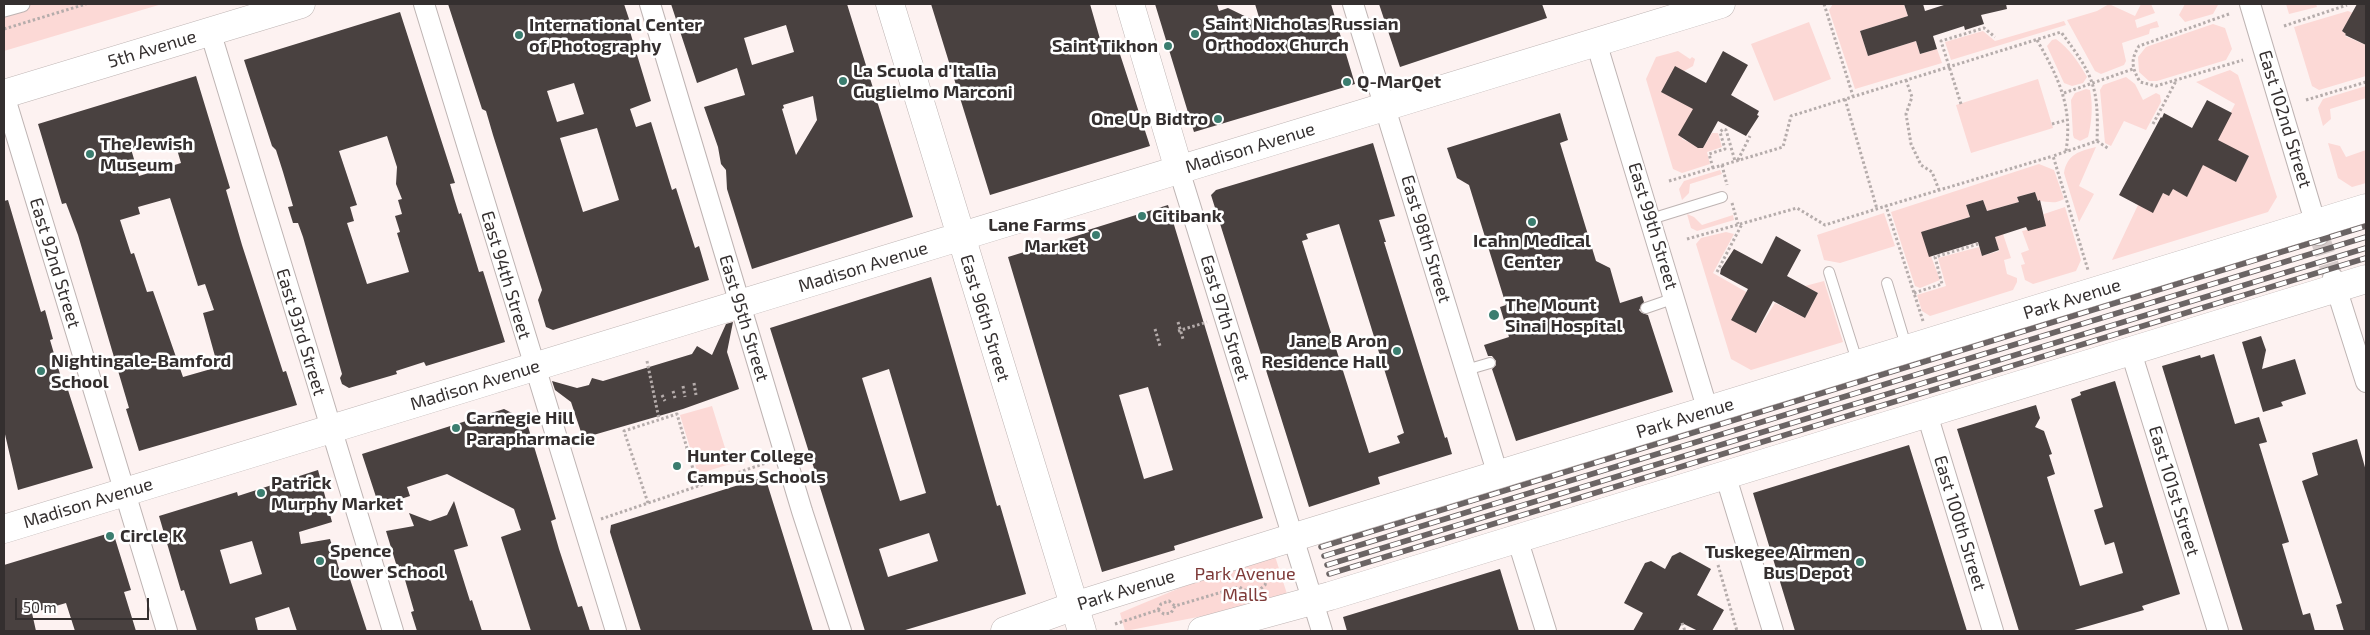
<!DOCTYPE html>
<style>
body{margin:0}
#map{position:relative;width:2370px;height:635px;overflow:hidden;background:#fdf2f1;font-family:"Exo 2",sans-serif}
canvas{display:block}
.frame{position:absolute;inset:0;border:5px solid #342f2f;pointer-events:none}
.scale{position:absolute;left:15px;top:598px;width:134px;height:22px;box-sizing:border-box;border:2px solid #342f2f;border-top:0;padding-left:6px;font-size:15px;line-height:18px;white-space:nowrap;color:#342f2f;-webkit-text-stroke:4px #fff;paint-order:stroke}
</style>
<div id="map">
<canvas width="2370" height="635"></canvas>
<div class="frame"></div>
<div class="scale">50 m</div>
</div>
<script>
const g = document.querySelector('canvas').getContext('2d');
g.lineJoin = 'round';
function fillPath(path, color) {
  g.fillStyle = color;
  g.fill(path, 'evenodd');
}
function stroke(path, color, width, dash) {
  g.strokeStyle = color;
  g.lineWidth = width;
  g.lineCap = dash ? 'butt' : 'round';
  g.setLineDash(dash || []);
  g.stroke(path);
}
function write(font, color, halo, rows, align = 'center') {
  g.font = font + ' "Exo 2",sans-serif';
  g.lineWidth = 5;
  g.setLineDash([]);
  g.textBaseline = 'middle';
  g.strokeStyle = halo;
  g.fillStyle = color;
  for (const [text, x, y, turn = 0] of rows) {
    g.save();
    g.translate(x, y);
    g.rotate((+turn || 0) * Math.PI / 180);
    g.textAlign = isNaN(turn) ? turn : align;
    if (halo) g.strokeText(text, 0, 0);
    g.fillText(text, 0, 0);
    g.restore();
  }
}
const green = new Path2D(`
 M 4,4 L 162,4 L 4,51 Z
 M 1833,4 L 1907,4 L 1904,5 L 1908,16 L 1860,31 L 1868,56 L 1916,41 L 1920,54 L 1937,49 L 1942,63 L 1855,89 L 1829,10 Z
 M 2109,4 L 2135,16 L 2141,4 L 2151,4 L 2155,13 L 2135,20 L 2137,28 L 2157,21 L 2159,27 L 2150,29 L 2149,34 L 2122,43 L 2126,61 L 2124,65 L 2101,74 L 2095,71 L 2067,20 L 2097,11 Z
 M 2185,4 L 2217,4 L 2218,5 L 2213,14 L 2185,22 L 2179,15 Z
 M 2286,4 L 2316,4 L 2317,7 L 2289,14 Z
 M 2348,11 L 2353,13 L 2342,31 L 2346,34 L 2345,36 L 2366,45 L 2366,76 L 2319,90 L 2312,86 L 2294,27 Z
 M 2064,21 L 2066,25 L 1951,60 L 1945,42 L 1983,31 L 1995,41 Z
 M 1809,22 L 1831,79 L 1774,101 L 1751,44 Z
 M 2213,24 L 2225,28 L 2232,49 L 2226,60 L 2157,81 L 2149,81 L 2139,72 L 2138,57 L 2146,47 Z
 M 2056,39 C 2070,49 2079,63 2087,77 L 2083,83 L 2072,86 L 2064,83 L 2047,46 L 2052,40 Z
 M 1678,51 L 1690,59 L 1692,57 L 1695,59 L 1693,66 L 1684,71 L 1695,107 L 1682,139 L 1703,148 L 1712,133 L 1718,133 L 1722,147 L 1707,152 L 1710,164 L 1682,173 L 1673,169 L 1646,79 L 1656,57 Z
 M 2230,70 L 2238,75 L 2277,197 L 2268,212 L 2112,260 L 2138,205 L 2173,189 L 2187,196 L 2203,162 L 2236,182 L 2249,156 L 2216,141 L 2235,104 L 2196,82 Z
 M 2126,77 L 2135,84 L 2143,100 L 2156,93 L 2160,95 L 2161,102 L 2146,130 L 2124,121 L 2111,146 L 2105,143 L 2100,90 L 2103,85 Z
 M 2038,79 L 2053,128 L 1971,153 L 1956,105 Z
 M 2366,86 L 2366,98 L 2330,109 L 2331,119 L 2323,126 L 2318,108 L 2323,99 Z
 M 2086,89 L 2090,90 C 2093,105 2092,122 2088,137 L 2080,141 L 2074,138 L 2073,135 L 2071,100 L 2075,93 Z
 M 2328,143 L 2340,146 L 2346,157 L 2366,150 L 2366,183 L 2352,187 L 2338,178 Z
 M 2096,147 L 2079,186 L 2094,194 L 2079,222 L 2064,173 C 2067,154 2080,151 2096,147 Z
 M 2039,164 L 2054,170 L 2064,199 C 2054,205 2048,201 2038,201 L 2035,192 L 2017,197 L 2019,202 L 1987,211 L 1983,200 L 1966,205 L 1970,217 L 1922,232 L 1940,280 L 1920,288 L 1915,286 L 1891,212 Z
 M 1720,170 L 1722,174 L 1690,184 L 1689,193 L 1682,200 L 1679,189 L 1684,181 Z
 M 2065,207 L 2081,260 L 2076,271 L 2033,284 L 2025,280 L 2021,265 L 2025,264 L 2021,253 L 2029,250 L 2022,231 L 2045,226 L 2044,214 Z
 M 1884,213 L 1895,246 L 1840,263 L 1824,260 L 1817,235 Z
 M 1687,214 L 1694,217 L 1702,225 L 1733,215 L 1734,220 L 1697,231 L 1691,228 Z
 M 1726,232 L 1734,234 L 1713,273 L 1748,293 L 1731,319 L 1756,333 L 1775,303 L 1805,318 L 1818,293 L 1805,286 L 1824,281 L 1843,342 L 1751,370 L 1731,359 L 1696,244 L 1701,238 Z
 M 2003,234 L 2011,258 L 2004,260 L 2007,274 L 2017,278 L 2017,282 L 2013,290 L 1930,316 L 1922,311 L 1917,295 L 1946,286 L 1938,258 L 1979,247 L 1982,256 L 1999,251 L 1995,237 Z
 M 712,406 L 730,464 L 698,474 L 680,415 Z
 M 1274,553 L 1287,594 L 1250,607 L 1125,631 L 1120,613 L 1237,564 Z`);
const building = new Path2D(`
 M 448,4 L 624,4 L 631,25 L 628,25 L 651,101 L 630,109 L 636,127 L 651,122 L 672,190 L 676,188 L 695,248 L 699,246 L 709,280 L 553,330 L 546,327 L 538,300 L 542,290 L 493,135 L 486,111 L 482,109 ZM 574,83 L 584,114 L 557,122 L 547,91 ZM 597,128 L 619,200 L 583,212 L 560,138 Z
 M 671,4 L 847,4 L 913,217 L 752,269 L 727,189 L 726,170 L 721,164 L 718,147 L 704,107 L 745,95 L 737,68 L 697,83 ZM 786,25 L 794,52 L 752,65 L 744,38 ZM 813,96 L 817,120 L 796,155 L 782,109 L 784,108 L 783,105 Z
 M 931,4 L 1090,4 L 1102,46 L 1116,42 L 1150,146 L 990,195 Z
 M 1155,4 L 1217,4 L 1219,11 L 1228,8 L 1261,24 L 1255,4 L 1331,4 L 1355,84 L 1194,132 Z
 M 1379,4 L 1542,4 L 1547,18 L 1400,67 Z
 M 1904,4 L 1923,4 L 1925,11 L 1947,4 L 2006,4 L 2007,9 L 1981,15 L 1984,24 L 1965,30 L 1964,26 L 1933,36 L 1937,49 L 1920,54 L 1916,41 L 1868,56 L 1860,31 L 1908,16 Z
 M 2357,4 L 2366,4 L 2366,45 L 2345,35 L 2346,34 L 2342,31 Z
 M 400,12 L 455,183 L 450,184 L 454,198 L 459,214 L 461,213 L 479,272 L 483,271 L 505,342 L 426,366 L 424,362 L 396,371 L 397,374 L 349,388 L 342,384 L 340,378 L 342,374 L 303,237 L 298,223 L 293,223 L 288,207 L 293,206 L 283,172 L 276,150 L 272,146 L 244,60 ZM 387,136 L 397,167 L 396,184 L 402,199 L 398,200 L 402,214 L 395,216 L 400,232 L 397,233 L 409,272 L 367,284 L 347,223 L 354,221 L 350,207 L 357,205 L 339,151 Z
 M 1723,51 L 1748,65 L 1731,95 L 1759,111 L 1757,115 L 1759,116 L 1746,136 L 1718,121 L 1703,148 L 1698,148 L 1678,135 L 1693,109 L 1661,92 L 1675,66 L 1706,83 Z
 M 196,76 L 230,188 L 226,190 L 242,245 L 283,372 L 286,371 L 297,405 L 139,451 L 126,409 L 129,408 L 78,235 L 66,203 L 62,204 L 38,124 ZM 173,136 L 181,163 L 139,176 L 131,149 ZM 170,198 L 198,286 L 205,284 L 214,310 L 203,313 L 218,367 L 183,377 L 153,291 L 147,292 L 134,253 L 131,254 L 120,220 L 140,214 L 138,207 Z
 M 2207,100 L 2232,113 L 2218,140 L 2249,156 L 2236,182 L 2203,165 L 2187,197 L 2173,189 L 2169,196 L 2163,193 L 2153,213 L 2119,195 L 2161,117 L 2162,118 L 2164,113 L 2192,128 Z
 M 1560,113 L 1568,140 L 1560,143 L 1596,261 L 1610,268 L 1620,303 L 1642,296 L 1644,302 L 1639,310 L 1642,313 L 1648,315 L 1673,392 L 1516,441 L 1492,369 L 1496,365 L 1496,361 L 1492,356 L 1488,356 L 1484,345 L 1509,337 L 1500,307 L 1506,305 L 1469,185 L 1457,178 L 1447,148 Z
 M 1373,143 L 1395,216 L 1379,220 L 1386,242 L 1384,242 L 1445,438 L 1447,437 L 1452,454 L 1378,477 L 1380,484 L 1309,507 L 1211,195 L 1216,190 ZM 1339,224 L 1404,433 L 1397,436 L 1400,443 L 1369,453 L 1302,241 L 1308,239 L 1306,234 Z
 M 2035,192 L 2038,201 L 2040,200 L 2046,226 L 2028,231 L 2026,227 L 1995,237 L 1999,250 L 1982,256 L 1978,242 L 1929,257 L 1921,232 L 1970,217 L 1966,205 L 1983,200 L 1987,211 L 2019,202 L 2017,197 Z
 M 8,200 L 41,312 L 45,310 L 53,339 L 50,340 L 65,391 L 68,390 L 93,468 L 18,490 L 4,430 L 4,201 Z
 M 1168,205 L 1263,518 L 1174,546 L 1175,550 L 1102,572 L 1008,257 L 1089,232 L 1088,230 ZM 1148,387 L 1173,470 L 1144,479 L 1119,395 Z
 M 1776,236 L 1801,250 L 1787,276 L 1818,293 L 1805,318 L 1773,301 L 1756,333 L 1731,320 L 1748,289 L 1720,274 L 1721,269 L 1734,249 L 1762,264 Z
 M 931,277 L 997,506 L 1000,505 L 1026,594 L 902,631 L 865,631 L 770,328 ZM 889,369 L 926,493 L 900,501 L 862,378 ZM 929,533 L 938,561 L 888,577 L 879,549 Z
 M 733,322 L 727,352 L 739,389 L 683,409 L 583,438 L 571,402 L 555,390 L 552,381 L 577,388 L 589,385 L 592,378 L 603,381 L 692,354 L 697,346 L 712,355 L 726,324 Z
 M 2261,336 L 2266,350 L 2262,369 L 2295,359 L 2306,394 L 2281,402 L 2283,406 L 2263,412 L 2242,342 Z
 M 2214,354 L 2235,424 L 2259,417 L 2267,442 L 2259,444 L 2289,542 L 2282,544 L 2303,615 L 2310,613 L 2315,631 L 2243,631 L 2162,366 L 2200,355 L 2201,358 Z
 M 2115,381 L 2180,594 L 2142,606 L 2144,610 L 2071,631 L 2019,631 L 1957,429 L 2036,405 L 2040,418 L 2035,427 L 2044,431 L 2052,454 L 2049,455 L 2055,474 L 2047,477 L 2080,586 L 2123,573 L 2114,542 L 2105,545 L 2094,510 L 2103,507 L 2071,399 L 2081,395 L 2080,392 Z
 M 504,409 L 526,420 L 556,519 L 551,521 L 559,549 L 578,607 L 582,606 L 590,631 L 531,631 L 501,537 L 521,530 L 514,509 L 447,474 L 407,487 L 410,496 L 379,506 L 362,454 Z
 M 2357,439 L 2366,471 L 2366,631 L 2344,631 L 2336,605 L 2342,603 L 2302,481 L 2318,475 L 2312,453 Z
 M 1909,445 L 1967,631 L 1795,631 L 1753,493 Z
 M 318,470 L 332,522 L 299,532 L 301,544 L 330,539 L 341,575 L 348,573 L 367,631 L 297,631 L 289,607 L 255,618 L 258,631 L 197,631 L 184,590 L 181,591 L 159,516 L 237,492 L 238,496 ZM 252,541 L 262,574 L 230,584 L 220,550 Z
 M 761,478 L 767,483 L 813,631 L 641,631 L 610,532 L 611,525 Z
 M 454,501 L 468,546 L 454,550 L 470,601 L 472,600 L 482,631 L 417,631 L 411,612 L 414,611 L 401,566 L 397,567 L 386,531 L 414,526 L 409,513 L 430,521 L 447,515 Z
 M 113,532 L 131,590 L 124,592 L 136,631 L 75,631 L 66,603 L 32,613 L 36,631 L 4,631 L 4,565 Z
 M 1680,552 L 1711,569 L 1697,595 L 1724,610 L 1712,631 L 1698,631 L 1682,623 L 1678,631 L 1633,631 L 1643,613 L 1624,603 L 1645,563 L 1651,561 L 1665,569 L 1672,556 Z
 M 1500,569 L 1519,631 L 1347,631 L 1343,617 Z`);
const minorTunnel = new Path2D(`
 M 2319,235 L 2333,278`);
const path = new Path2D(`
 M 1824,4 L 1853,96
 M 2229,14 L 2139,46 C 2130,60 2132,68 2140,82 L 2156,86 L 2243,60
 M 2284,26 L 2347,5
 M 4,29 L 86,4
 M 2037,40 C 2058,77 2073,106 2066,151
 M 1906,80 L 1912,97 L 1906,114 L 1911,144 L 1921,165 L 1932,172 L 1939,190
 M 2064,93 L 2133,69
 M 1845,99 L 1877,209
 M 2306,100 L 2366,82
 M 1961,104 L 1941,41 L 1984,28 L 1995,37
 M 2052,124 L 2067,120
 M 2153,124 L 2176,81
 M 2097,141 L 2109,149
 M 1738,160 L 1750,136
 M 1722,165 L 1727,185
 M 1713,168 L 1709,154 L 1725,149 L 1720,132 L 1723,129 L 1726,130 L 1735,161
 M 1669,181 L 1783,147 L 1791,116 L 2061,32 C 2093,75 2099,86 2097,141 L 2053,156 L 2088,270
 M 1732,203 L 1738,224
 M 1687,239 L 1797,208 L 1825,225 L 1886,206
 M 1717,272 L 1742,224
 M 1914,293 L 1942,284 L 1935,257 L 1978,244
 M 1923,321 L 1886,206 L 2053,156
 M 1178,322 L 1183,339
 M 1155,329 L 1160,346
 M 1178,331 L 1207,322
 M 647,361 L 659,419
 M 694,383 L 696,395
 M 683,386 L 685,397
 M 673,391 L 675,398
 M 662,395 L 665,401
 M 648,503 L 624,431 L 677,414 L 698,486
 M 601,519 L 769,462
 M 1718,565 L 1737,631
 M 1257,572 L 1267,578
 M 1257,592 L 1265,585 L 1267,578 L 1284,573
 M 1158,610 L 1161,604 L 1169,601 L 1175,606
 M 1682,623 L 1685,631
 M 1115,624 L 1158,610 L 1164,614 L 1171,613 L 1175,606 L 1239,587 L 1251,593`);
const service = new Path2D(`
 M 1651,219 L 1722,197
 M 1829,272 L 1858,364
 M 1887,283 L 1907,349
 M 1646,308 L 1675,298
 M 1466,370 L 1490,363`);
const pedestrian = new Path2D(`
 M 4,9 L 22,4`);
const minor = new Path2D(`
 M 424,4 L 616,631
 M 650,4 L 802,511 L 841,631
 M 1353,4 L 1498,475
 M 2250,4 L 2319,235
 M 210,31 L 393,631
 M 1596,42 L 1708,411
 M 4,95 L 167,631
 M 1179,170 L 1322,631
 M 2333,278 L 2366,382
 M 2131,352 L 2218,631
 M 1927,414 L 1993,631
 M 1725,474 L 1773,631
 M 1517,538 L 1546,631`);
const secondary = new Path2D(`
 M 890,4 L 1082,631
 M 1130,4 L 1179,170
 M 4,94 L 301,4
 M 4,529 L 1721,4`);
const primary = new Path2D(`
 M 1005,631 L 1074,606 L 1275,543 L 2366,208
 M 1202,631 L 1330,596 L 2366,279`);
const rail = new Path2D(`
 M 1321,547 L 2366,226
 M 1324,556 L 2366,237
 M 1327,565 L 2366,248
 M 1329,574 L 2366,258`);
const markers = [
 [1195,34,5,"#3b7d6f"],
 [519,35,5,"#3b7d6f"],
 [1168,46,5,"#3b7d6f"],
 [843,81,5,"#3b7d6f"],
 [1347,82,5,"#3b7d6f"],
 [1218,119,5,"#3b7d6f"],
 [90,154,5,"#3b7d6f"],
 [1142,216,5,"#3b7d6f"],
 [1532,222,5,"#3b7d6f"],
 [1096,235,5,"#3b7d6f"],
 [1494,315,6,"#3b7d6f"],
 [1397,351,5,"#3b7d6f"],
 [41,371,5,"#3b7d6f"],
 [456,428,5,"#3b7d6f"],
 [677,466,5,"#3b7d6f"],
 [261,493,5,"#3b7d6f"],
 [110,536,5,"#3b7d6f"],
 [320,561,5,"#3b7d6f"],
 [1860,562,5,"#3b7d6f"]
];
const poiNames = [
 ["Saint Nicholas Russian",1205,24],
 ["Orthodox Church",1205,45],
 ["International Center",529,25],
 ["of Photography",529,46],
 ["Saint Tikhon",1158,46,"right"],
 ["La Scuola d'Italia",853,71],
 ["Guglielmo Marconi",853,92],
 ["Q-MarQet",1357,82],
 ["One Up Bidtro",1208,119,"right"],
 ["The Jewish",100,144],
 ["Museum",100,165],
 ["Citibank",1152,216],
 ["Lane Farms",1086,225,"right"],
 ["Market",1086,246,"right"],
 ["Icahn Medical",1532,241,"center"],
 ["Center",1532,262,"center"],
 ["The Mount",1505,305],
 ["Sinai Hospital",1505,326],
 ["Jane B Aron",1387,341,"right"],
 ["Residence Hall",1387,362,"right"],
 ["Nightingale-Bamford",51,361],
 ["School",51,382],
 ["Carnegie Hill",466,418],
 ["Parapharmacie",466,439],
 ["Hunter College",687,456],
 ["Campus Schools",687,477],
 ["Patrick",271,483],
 ["Murphy Market",271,504],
 ["Circle K",120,536],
 ["Spence",330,551],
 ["Lower School",330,572],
 ["Tuskegee Airmen",1850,552,"right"],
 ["Bus Depot",1850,573,"right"]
];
const streetNames = [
 ["5th Avenue",152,49,-17],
 ["East 102nd Street",2285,119,73],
 ["Madison Avenue",1250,148,-17],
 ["East 99th Street",1653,226,73],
 ["East 98th Street",1426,239,73],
 ["East 92nd Street",55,263,73],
 ["Madison Avenue",863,267,-17],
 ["East 94th Street",506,275,73],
 ["Park Avenue",2072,299,-17],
 ["East 95th Street",744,318,73],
 ["East 96th Street",985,318,73],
 ["East 97th Street",1225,318,73],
 ["East 93rd Street",301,332,73],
 ["Madison Avenue",475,385,-17],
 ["Park Avenue",1685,418,-17],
 ["East 101st Street",2174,491,73],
 ["Madison Avenue",88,503,-17],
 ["East 100th Street",1960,523,73],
 ["Park Avenue",1126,590,-17]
];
const parkNames = [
 ["Park Avenue",1245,574],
 ["Malls",1245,595]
];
fillPath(green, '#fcd9d6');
fillPath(building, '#494140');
stroke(minorTunnel, '#d5cbca', 20, [20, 10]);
stroke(service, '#beb4b3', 12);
stroke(pedestrian, '#beb4b3', 17);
stroke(minor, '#beb4b3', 22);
stroke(secondary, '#beb4b3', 29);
stroke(primary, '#beb4b3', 29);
stroke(path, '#b5acab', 3, [2.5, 2.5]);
stroke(service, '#fff', 10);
stroke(pedestrian, '#fff', 15);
stroke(minor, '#fff', 20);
stroke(secondary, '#fff', 28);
stroke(primary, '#fff', 28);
stroke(rail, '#6b6464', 5.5);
stroke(rail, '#fff', 4, [11]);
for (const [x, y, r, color] of markers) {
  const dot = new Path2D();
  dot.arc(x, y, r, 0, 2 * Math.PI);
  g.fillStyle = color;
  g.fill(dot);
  stroke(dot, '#fff', 2);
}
write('bold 18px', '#342f2f', '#fff', poiNames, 'left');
write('18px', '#342f2f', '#fff', streetNames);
write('18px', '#7e3a38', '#fff', parkNames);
</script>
